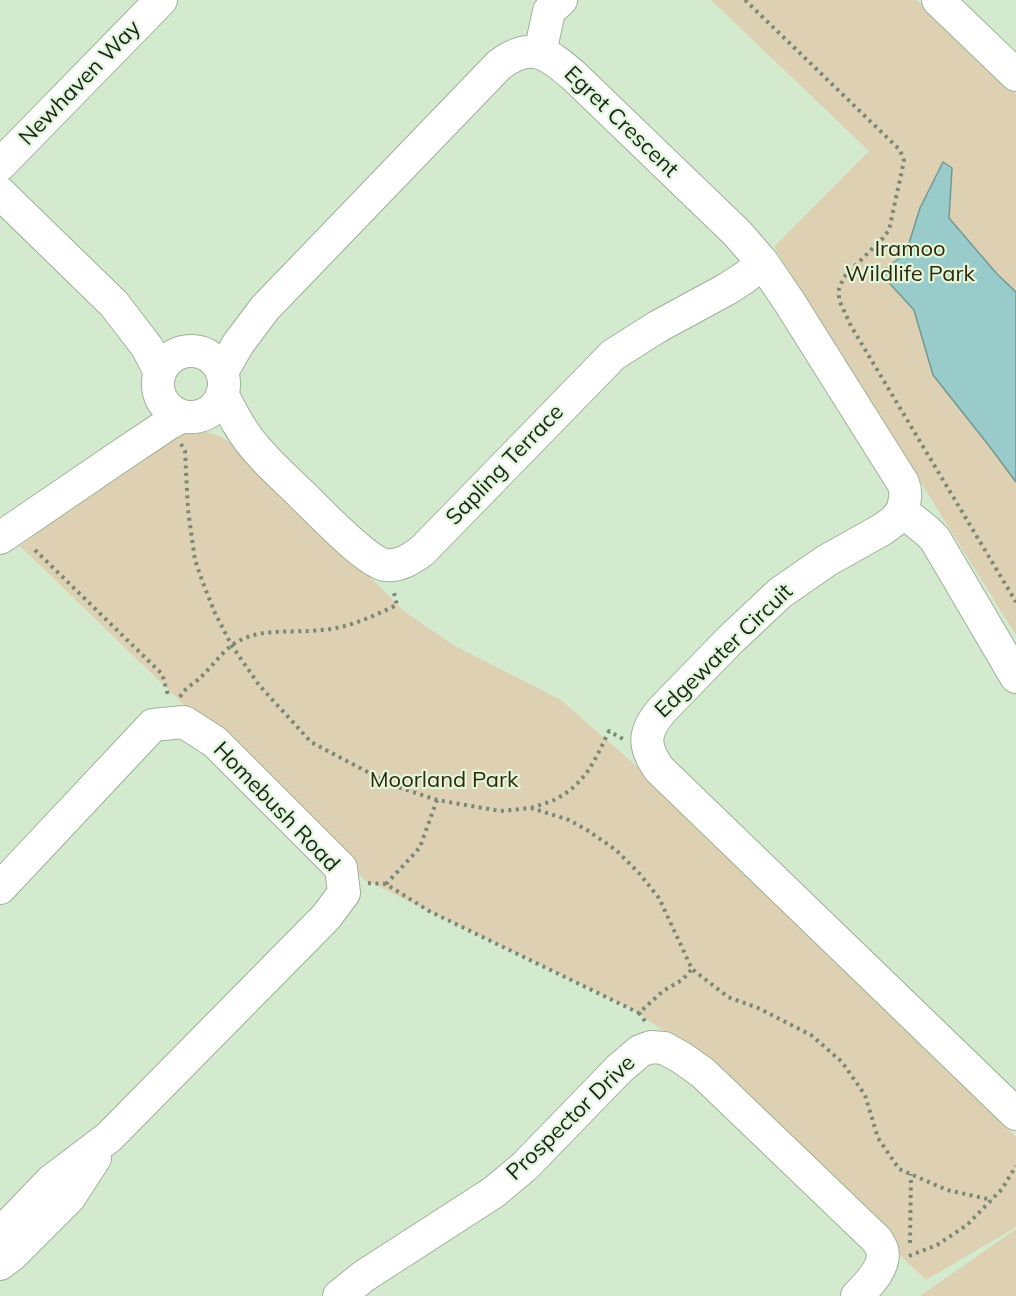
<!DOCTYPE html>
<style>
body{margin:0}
canvas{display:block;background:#d4eacf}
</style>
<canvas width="1016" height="1296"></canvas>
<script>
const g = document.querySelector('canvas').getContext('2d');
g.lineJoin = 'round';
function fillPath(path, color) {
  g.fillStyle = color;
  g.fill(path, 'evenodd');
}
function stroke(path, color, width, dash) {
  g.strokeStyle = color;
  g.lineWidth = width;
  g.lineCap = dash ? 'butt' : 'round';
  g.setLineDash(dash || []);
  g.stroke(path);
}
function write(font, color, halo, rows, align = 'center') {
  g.font = font + ' Mulish,sans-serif';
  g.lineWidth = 4.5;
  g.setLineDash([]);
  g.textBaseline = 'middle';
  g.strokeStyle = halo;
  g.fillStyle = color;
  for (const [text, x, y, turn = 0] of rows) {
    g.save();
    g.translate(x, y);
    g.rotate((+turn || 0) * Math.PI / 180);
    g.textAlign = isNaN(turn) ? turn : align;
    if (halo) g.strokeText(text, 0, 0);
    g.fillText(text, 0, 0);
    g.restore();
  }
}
const green = new Path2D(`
 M 711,0 L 917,0 L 1016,94 L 1016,635 L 774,247 L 869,151 Z
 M 194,428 L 222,437 L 252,460 L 405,612 L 455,646 L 561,700 L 640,769 L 1016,1137 L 1016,1227 L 926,1280 L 681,1043 L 632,1009 L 365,880 L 20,546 L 126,468 L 169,433 Z
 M 1016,1229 L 1016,1296 L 920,1296 Z`);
const water = new Path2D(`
 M 943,162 L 952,168 L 949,218 L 997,274 L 1016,292 L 1016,482 L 990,447 L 933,375 L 914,310 L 880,273 L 906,253 L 920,208 Z`);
const path = new Path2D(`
 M 745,0 L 900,150 L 904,161 L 889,230 L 883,238 L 844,277 L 839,289 L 839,300 L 851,326 L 1016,602
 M 181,444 L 185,451 L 188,510 L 195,560 L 203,583 L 215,613 L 232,646 L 259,685 L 311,742 L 392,785 L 437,800 L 500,811 L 531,808 L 569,820 L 587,830 L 616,850 L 639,873 L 659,898 L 692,969 L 728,997 L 758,1008 L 811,1035 L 842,1062 L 865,1095 L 878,1138 L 899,1169 L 947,1190 L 992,1200
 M 35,550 L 162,674 L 168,695
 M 180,697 C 185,687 195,684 203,675 C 212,666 222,653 232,645 C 260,626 291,634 322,630 C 349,628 373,616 397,605 L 393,589
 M 531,808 C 539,805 547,803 554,800 C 585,785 595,760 609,731 L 623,739
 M 368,883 L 386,884 L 429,911 L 639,1013
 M 386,884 L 416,852 L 420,847 L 437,800
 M 645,1021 L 639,1013 L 663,991 L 682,980 L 692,969
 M 910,1243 L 911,1174
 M 909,1256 L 937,1245 L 967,1225 L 1002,1189 L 1016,1166`);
const minor = new Path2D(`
 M 938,0 L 1016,75
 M 540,53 L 549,11 L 561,0
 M 0,165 L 161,0
 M 0,193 L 114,304 L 147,347 L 160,372
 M158 384a33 33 0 1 1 66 0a33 33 0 1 1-66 0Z
 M 222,372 L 238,344 L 265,308 L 499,65 C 532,40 549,54 575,77 L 737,233 L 763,263 L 790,303 L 903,483 C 907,493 905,501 902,511
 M 222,394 C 233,415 243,435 259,452 C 272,467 287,480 301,494 C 318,510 364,560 385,565 C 399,567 411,559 422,551 L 613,355 L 657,327 L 727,289 L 744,278 L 763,263
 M 0,538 L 123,454 L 168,424 L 183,416
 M 1016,677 L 935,539 L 927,531 L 902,511 L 895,520 L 883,529 L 826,561 L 780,593 L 730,640 L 662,710 C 644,731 642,745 659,769 L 1016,1114
 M 0,888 L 153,725 L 184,722 L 215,742 L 341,868 L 344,893 L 326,917 L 109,1137 L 51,1181 L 0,1234
 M 0,1264 L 12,1255 L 69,1198 L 95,1158
 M 339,1296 L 364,1276 L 494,1192 L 525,1166 L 619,1069 L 640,1051 L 651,1047 L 664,1048 L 682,1058 L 703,1073 L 877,1240 C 877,1241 882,1248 882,1249 C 887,1266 868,1285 857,1296`);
const streetNames = [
 ["Newhaven Way",80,83,-46],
 ["Egret Crescent",621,122,44],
 ["Sapling Terrace",505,465,-46],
 ["Edgewater Circuit",724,651,-44],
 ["Homebush Road",276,807,46],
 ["Prospector Drive",571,1118,-44]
];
const parkNames = [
 ["Iramoo",910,249],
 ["Wildlife Park",910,274],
 ["Moorland Park",444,780]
];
fillPath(green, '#ded0b3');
fillPath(water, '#98cbc9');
stroke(water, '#729994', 1.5);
stroke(minor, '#9db297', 34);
stroke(path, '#798876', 4, [3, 4.5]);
stroke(minor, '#fff', 32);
write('22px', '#1b2319', '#e1f7dc', streetNames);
write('22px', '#342707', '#e1f7dc', parkNames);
</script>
